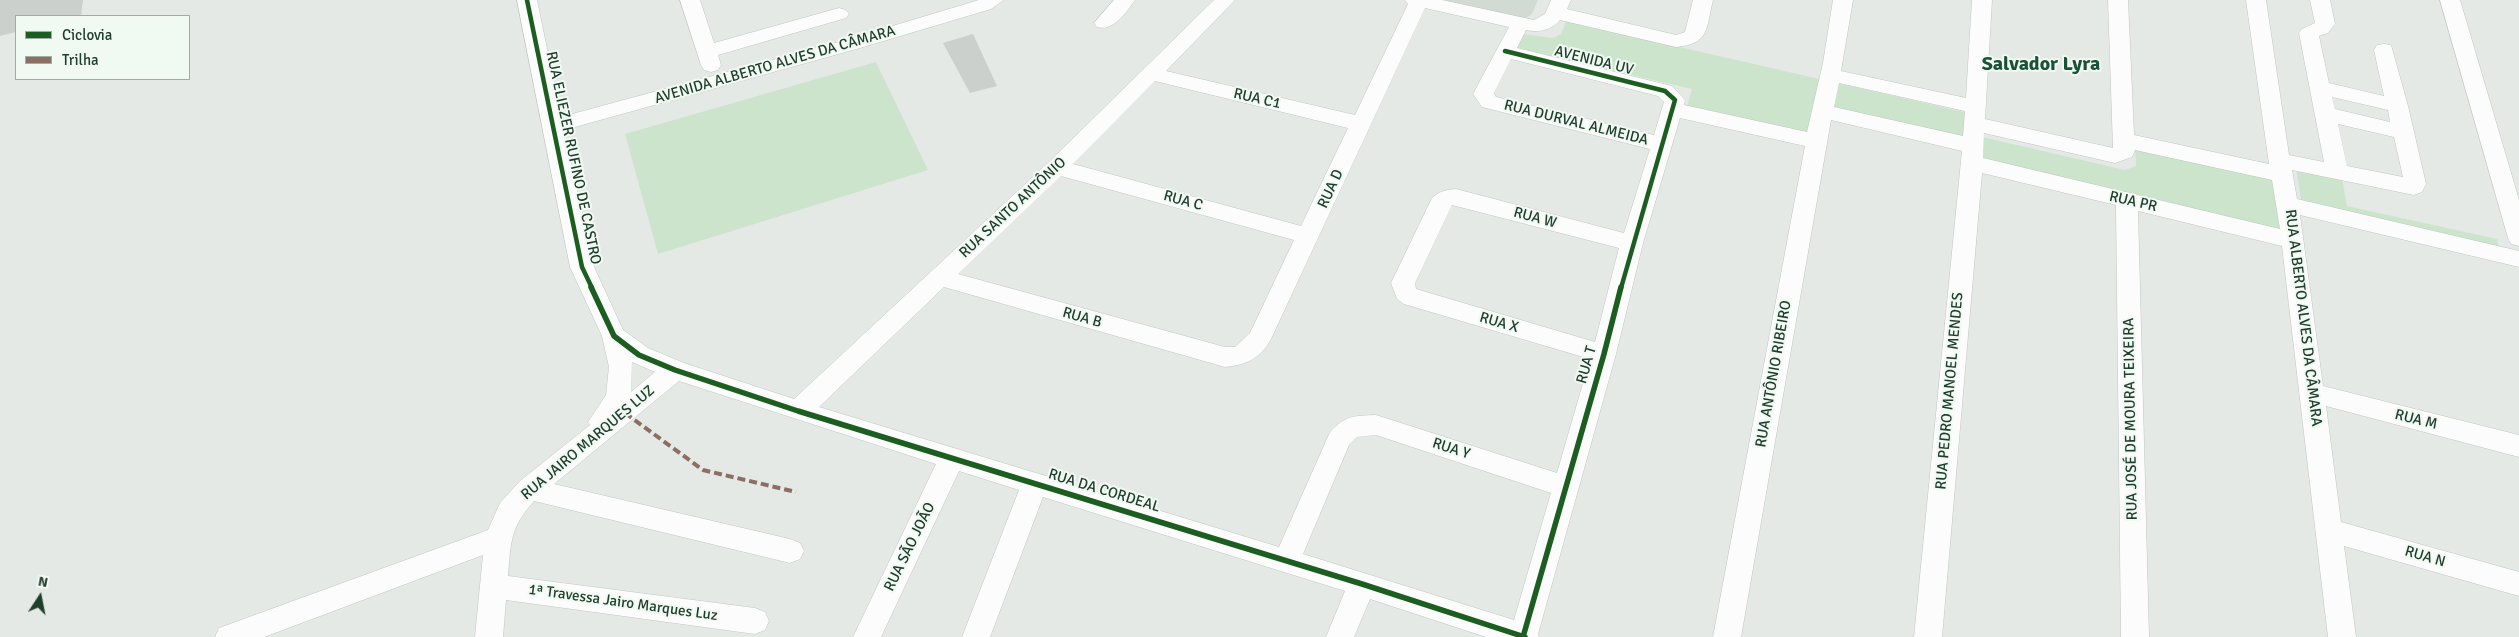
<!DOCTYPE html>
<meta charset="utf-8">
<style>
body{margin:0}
#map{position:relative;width:2519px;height:637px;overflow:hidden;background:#e4e9e5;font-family:Signika,sans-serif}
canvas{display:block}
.legend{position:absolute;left:15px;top:15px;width:175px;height:65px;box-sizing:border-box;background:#f1f9f3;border:1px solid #9daea4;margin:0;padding:6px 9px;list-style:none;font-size:15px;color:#203e2d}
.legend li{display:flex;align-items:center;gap:10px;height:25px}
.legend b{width:25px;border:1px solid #9daea4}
.north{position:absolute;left:15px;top:572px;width:50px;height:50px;-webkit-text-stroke:4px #f1f9f3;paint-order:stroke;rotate:11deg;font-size:14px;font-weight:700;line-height:20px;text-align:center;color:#203e2d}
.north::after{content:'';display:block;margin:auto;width:18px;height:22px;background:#203e2d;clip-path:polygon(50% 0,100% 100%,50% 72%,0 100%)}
</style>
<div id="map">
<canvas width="2519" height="637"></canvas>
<ul class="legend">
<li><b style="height:6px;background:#1b5e20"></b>Ciclovia</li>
<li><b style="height:6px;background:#8d6e63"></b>Trilha</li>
</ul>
<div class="north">N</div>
</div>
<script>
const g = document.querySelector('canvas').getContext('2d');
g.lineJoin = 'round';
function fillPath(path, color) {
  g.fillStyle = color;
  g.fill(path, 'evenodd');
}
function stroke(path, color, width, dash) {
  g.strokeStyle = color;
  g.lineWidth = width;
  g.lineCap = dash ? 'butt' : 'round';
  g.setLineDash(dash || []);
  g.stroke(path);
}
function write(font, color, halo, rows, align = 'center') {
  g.font = font + ' Signika,sans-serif';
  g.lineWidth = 4;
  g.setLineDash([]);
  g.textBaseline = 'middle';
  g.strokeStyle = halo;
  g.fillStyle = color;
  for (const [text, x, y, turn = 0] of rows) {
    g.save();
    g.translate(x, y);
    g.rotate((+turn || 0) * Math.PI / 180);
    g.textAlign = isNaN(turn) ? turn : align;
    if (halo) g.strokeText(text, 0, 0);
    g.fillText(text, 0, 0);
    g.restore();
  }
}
const built = new Path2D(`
 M 1439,0 L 1538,0 L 1532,14 L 1526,18 L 1502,16 Z`);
const green = new Path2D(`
 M 1566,21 L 1968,113 L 1966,142 L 1818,107 L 1812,138 L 1686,110 L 1692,89 L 1516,48 L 1522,34 L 1554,38 L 1561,34 Z
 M 876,62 L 928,170 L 658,254 L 625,134 Z
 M 1982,137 L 2125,170 L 2136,166 L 2135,145 L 2282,179 L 2288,235 L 1979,162 Z
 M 2296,168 L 2342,178 L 2347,206 L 2497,239 L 2499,249 L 2302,205 Z`);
const building = new Path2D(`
 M 0,0 L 83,0 L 81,16 L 16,16 L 16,32 L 0,36 Z
 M 973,34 L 997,86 L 970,93 L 943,43 Z`);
const minor = new Path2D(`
 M 517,0 L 537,0 L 561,117 L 846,40 L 979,0 L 1004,0 L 991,9 L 860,48 L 564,130 L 594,267 L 623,330 L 648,348 L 684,363 L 794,399 L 1049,162 L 1214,0 L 1235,0 L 1166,71 L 1355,115 L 1408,4 L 1405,0 L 1442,0 L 1534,20 L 1545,14 L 1551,0 L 1571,0 L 1567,9 L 1676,35 L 1685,32 L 1693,0 L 1713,0 C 1706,28 1710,44 1676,47 L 1560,20 C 1552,30 1538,33 1526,30 L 1517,48 L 1672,86 L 1685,100 L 1684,105 L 1807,132 L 1823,63 L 1833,0 L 1853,0 L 1841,71 L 1966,98 L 1972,0 L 1992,0 L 1985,119 L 2113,148 L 2108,0 L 2128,0 L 2134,135 L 2269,164 L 2246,0 L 2266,0 L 2289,155 L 2324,162 L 2299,33 L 2302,29 L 2315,23 L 2310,0 L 2330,0 L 2335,24 L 2328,33 L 2319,36 L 2329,83 L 2384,96 L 2374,50 L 2377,45 L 2384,44 L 2391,45 L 2408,106 L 2426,184 L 2422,192 L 2414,195 L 2292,170 L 2297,199 L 2519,251 L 2519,267 L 2300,215 L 2323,386 L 2519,435 L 2519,457 L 2326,406 L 2341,522 L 2519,572 L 2519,596 L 2344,546 L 2356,637 L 2328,637 L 2282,246 L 2138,211 L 2149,637 L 2121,637 L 2116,205 L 1982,173 L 1942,637 L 1914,637 L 1962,151 L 1831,120 L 1741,637 L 1713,637 L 1805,146 L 1680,118 L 1643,243 L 1616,354 L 1538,634 L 1539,637 L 1486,637 L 1370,599 L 1354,637 L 1326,637 L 1345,591 L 1043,497 L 990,637 L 962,637 L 1019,490 L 959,471 L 881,637 L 853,637 L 936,464 L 679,381 L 554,484 L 790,539 L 800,543 L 804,551 L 800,559 L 790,563 L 534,501 C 510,528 511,541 508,576 L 755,608 L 765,612 L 769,621 L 765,630 L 755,634 L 506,600 L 503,637 L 475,637 L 483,555 L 264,637 L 215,637 L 219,628 L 488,530 L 500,503 L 520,481 L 590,425 L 588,422 L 606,395 L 609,367 L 602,336 L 570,267 ZM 1425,8 L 1509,27 L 1473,94 L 1482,107 L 1650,149 L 1624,233 L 1456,189 C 1446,190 1440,191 1432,198 L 1391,283 L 1397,299 L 1404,304 L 1590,359 L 1557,473 L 1376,415 C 1354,416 1346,415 1330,432 L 1279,547 L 819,407 L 944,287 L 1225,367 C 1246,365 1261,358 1271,339 ZM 1511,59 L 1658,96 L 1664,102 L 1654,135 L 1496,97 L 1494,93 ZM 1155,81 L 1348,128 L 1301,226 L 1073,164 ZM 1839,83 L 1965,111 L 1963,136 L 1834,107 ZM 2332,97 L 2388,110 L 2390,122 L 2335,109 ZM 2338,124 L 2394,137 L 2403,177 L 2347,166 ZM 1984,133 L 2115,163 L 2132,157 L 2135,150 L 2272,180 L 2280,229 L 1983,158 ZM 1061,176 L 1294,240 L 1250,333 L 1235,347 L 1225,347 L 958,274 ZM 1452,205 L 1619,248 L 1595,342 L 1416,289 L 1415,283 ZM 632,362 L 655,372 L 631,392 ZM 1376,435 L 1551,493 L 1514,620 L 1303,554 L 1349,445 L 1357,437 Z
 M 680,0 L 700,0 L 714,43 L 839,8 L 846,10 L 849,14 L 846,18 L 718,55 L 721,65 L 718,70 L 711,72 L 704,70 L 701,65 Z
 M 1114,0 L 1135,0 C 1126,13 1113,32 1097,27 L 1094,23 Z
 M 2440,0 L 2460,0 L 2519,200 L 2519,246 L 2511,244 L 2508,238 Z`);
const quiet = new Path2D(`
 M 625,413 L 703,470 L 796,492`);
const cyclewayFar1 = new Path2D(`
 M 527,0 L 582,267 L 592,288
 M 1505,51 L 1665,91 L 1675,100 L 1621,288`);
const cycleway = new Path2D(`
 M 591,287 L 614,336 L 639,355 L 675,370 L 798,411 L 1362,584 L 1525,637
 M 1523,637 L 1604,354 L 1621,287`);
const streetNames = [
 ["AVENIDA UV",1594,61,14],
 ["AVENIDA ALBERTO ALVES DA CÂMARA",775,65,-16],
 ["RUA C1",1257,99,13],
 ["RUA DURVAL ALMEIDA",1576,123,14],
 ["RUA ELIEZER RUFINO DE CASTRO",573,158,78],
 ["RUA D",1331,189,-65],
 ["RUA C",1183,201,15],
 ["RUA PR",2133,202,13],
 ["RUA SANTO ANTÔNIO",1013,208,-43],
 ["RUA W",1535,218,15],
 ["RUA B",1082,318,16],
 ["RUA ALBERTO ALVES DA CÂMARA",2303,318,83],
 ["RUA X",1499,323,16],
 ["RUA T",1587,365,-74],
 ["RUA ANTÔNIO RIBEIRO",1774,374,-80],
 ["RUA PEDRO MANOEL MENDES",1950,391,-85],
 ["RUA JOSÉ DE MOURA TEIXEIRA",2131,419,-91],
 ["RUA M",2416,420,14],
 ["RUA JAIRO MARQUES LUZ",588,443,-40],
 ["RUA Y",1451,449,18],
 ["RUA DA CORDEAL",1104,491,17],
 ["RUA SÃO JOÃO",910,547,-64],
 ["RUA N",2425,557,16],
 ["1ª Travessa Jairo Marques Luz",623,603,8]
];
const districtNames = [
 ["Salvador Lyra",2041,65]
];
fillPath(built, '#d1dbd4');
fillPath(green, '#cce4cc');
fillPath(building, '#cbd0cd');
stroke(minor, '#c1c6c2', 1);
fillPath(minor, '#fbfcfb');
stroke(quiet, '#8d6e63', 4, [8, 4]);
stroke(cyclewayFar1, '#1b5e20', 4.5);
stroke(cycleway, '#1b5e20', 5.5);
write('15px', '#203e2d', '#f1f9f3', streetNames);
write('bold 20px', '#1a5235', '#f1f9f3', districtNames);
</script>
